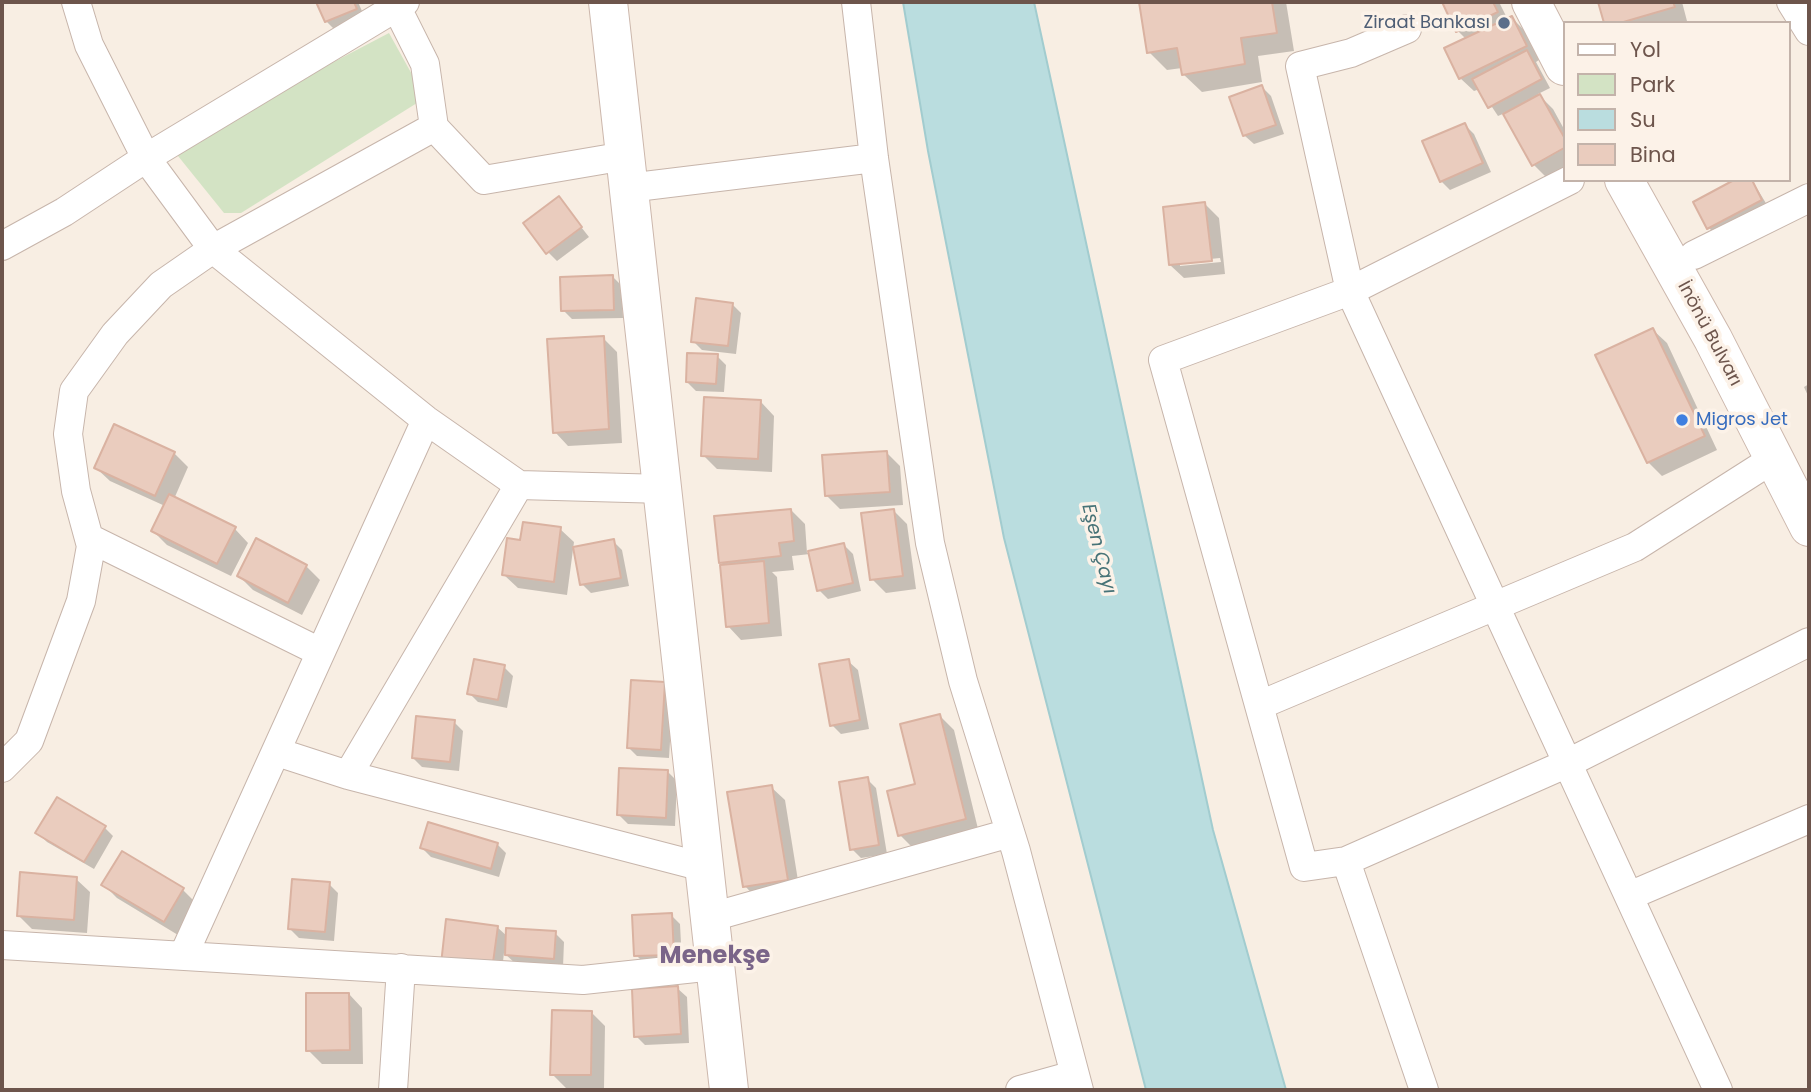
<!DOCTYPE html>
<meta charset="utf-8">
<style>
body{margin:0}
#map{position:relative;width:1811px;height:1092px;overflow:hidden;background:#f8eee3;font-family:Poppins,sans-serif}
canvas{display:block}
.frame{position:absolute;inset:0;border:4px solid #6d554c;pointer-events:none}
.legend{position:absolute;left:1563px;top:21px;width:228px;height:161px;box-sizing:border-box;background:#fcf2e8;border:2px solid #c3b3aa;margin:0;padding:9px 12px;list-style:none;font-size:21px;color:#6d554c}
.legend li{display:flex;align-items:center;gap:14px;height:35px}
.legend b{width:35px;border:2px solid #c3b3aa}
</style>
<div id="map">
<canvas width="1811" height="1092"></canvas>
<div class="frame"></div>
<ul class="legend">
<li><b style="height:9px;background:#fff"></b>Yol</li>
<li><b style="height:19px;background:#d3e3c4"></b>Park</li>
<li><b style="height:19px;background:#badddf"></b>Su</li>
<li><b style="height:19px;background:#eaccbe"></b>Bina</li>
</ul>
</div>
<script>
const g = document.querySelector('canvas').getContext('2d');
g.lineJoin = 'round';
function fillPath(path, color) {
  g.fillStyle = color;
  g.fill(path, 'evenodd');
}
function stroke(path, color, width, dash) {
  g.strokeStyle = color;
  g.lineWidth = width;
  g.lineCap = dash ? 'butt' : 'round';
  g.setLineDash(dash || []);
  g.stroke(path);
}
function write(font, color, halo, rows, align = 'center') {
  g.font = font + ' Poppins,sans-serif';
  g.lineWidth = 7;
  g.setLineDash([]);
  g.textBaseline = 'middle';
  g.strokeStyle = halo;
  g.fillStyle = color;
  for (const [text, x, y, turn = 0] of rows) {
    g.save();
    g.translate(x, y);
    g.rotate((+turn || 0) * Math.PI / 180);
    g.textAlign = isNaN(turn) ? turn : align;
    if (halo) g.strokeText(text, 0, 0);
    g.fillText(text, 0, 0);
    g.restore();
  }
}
const green = new Path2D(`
 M 389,33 L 419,87 L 417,103 L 241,213 L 224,213 L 178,156 L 181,142 Z`);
const water = new Path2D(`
 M 903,2 L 1034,2 L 1213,830 L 1286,1090 L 1146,1090 L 1004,538 L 928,151 Z`);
const shadow = new Path2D(`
 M 318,2 L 358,2 L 365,18 L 335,30 L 326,21 Z
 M 1141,2 L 1286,2 L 1294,51 L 1258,56 L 1262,82 L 1202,92 L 1183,74 L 1182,68 L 1167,70 L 1149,52 Z
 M 1444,2 L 1499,2 L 1508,20 L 1512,18 L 1526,32 L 1539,60 L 1536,62 L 1550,88 L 1538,94 L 1553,109 L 1564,129 L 1564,169 L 1548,179 L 1534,165 L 1505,113 L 1498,116 L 1480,89 L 1474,91 L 1460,78 L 1467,40 L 1458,31 Z
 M 1600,2 L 1682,2 L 1687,21 L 1606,23 Z
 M 1262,87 L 1271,96 L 1284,134 L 1254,144 L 1245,136 L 1231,98 Z
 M 1465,125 L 1474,134 L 1491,172 L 1450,190 L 1441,181 Z
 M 1738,180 L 1752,180 L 1770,210 L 1718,237 L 1709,228 L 1695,203 Z
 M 559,199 L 589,237 L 557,261 L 548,252 Z
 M 1205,204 L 1219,218 L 1225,274 L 1184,278 L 1170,265 ZM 1220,258 L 1221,262 L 1180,266 L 1180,262 Z
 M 613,277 L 622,286 L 623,318 L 572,319 L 563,310 Z
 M 732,304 L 741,313 L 736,354 L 702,350 L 693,341 Z
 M 1653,330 L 1667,343 L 1717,450 L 1662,476 L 1648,462 Z
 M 603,338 L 617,352 L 622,443 L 568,446 L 555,432 Z
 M 717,356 L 726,365 L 724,392 L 696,391 L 687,382 Z
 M 1809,384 L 1809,398 L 1804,387 Z
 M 761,402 L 774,416 L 772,472 L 717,469 L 703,455 Z
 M 174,453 L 188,467 L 174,499 L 235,529 L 248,543 L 231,576 L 167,545 L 153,531 L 165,506 L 110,481 L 96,468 Z
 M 887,453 L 900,466 L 903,505 L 840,509 L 826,495 Z
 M 791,510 L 805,524 L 807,553 L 844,545 L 853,554 L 861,591 L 828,599 L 819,590 L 810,554 L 792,556 L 794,570 L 772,572 L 777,577 L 782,636 L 741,640 L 728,626 L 725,567 L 721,562 Z
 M 893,510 L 907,524 L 916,589 L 886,593 L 872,579 Z
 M 560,529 L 574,542 L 567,595 L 518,588 L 504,575 L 522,542 Z
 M 613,541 L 622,550 L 629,586 L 591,593 L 582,584 Z
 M 306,566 L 320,580 L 302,615 L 253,590 L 239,576 Z
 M 848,661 L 858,670 L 869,729 L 841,734 L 832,725 Z
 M 504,667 L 513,676 L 507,708 L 478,702 L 469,693 Z
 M 664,684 L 673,693 L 669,758 L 637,756 L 628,747 Z
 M 940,716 L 954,730 L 979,833 L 914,849 L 900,835 Z
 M 454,722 L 463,731 L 459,771 L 422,767 L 413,758 Z
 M 668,772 L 677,781 L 675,826 L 628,824 L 619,815 Z
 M 867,779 L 876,788 L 887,854 L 861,858 L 852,849 Z
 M 771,787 L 785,800 L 800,893 L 758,900 L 745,886 Z
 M 104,827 L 113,836 L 94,869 L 47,842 L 38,833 Z
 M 497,844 L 506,853 L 499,877 L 431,857 L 422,848 Z
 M 122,853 L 183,890 L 197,904 L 178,935 L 117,898 L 103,884 Z
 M 76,879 L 90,892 L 87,933 L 32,929 L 18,915 Z
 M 329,884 L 338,893 L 334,941 L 299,938 L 290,929 Z
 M 671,915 L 680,924 L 682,963 L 645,964 L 636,955 Z
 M 497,927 L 508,937 L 555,933 L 564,942 L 563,967 L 516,964 L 504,953 L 501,978 L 451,972 Z
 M 677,988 L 687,997 L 689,1043 L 645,1045 L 636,1036 Z
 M 349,994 L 362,1008 L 363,1064 L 322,1064 L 308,1050 Z
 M 591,1012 L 605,1026 L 604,1088 L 566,1088 L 552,1074 Z`);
const building = new Path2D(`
 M 316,2 L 354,2 L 357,9 L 325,22 Z
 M 1139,2 L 1272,2 L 1277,33 L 1241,38 L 1245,64 L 1182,75 L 1177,48 L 1147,53 Z
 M 1442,2 L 1493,2 L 1498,12 L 1456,32 Z
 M 1598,2 L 1673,2 L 1675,7 L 1620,23 L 1604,23 Z
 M 1512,16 L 1527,46 L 1459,79 L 1444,48 Z
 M 1527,50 L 1542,79 L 1488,108 L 1472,79 Z
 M 1262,85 L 1276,125 L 1243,136 L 1229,97 Z
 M 1540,94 L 1564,137 L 1564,148 L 1532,166 L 1503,114 Z
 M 1465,123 L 1483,163 L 1440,182 L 1422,141 Z
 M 1734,180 L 1752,180 L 1762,200 L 1707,229 L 1693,202 Z
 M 559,196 L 582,227 L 546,254 L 523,223 Z
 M 1205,202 L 1212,261 L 1169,265 L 1163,207 Z
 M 613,275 L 614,310 L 561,311 L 560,277 Z
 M 696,298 L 733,303 L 728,346 L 691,342 Z
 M 1653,328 L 1705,436 L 1647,463 L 1595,355 Z
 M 604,336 L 609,429 L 553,433 L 547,339 Z
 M 687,353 L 718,354 L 716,384 L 686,382 Z
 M 704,397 L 761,400 L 758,459 L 701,456 Z
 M 114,424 L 175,452 L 155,496 L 94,468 Z
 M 887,451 L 890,492 L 825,496 L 822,455 Z
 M 169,494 L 236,527 L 217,564 L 151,531 Z
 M 791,509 L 794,541 L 779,543 L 781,556 L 719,563 L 714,516 Z
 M 894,509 L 903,576 L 870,580 L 861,513 Z
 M 523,522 L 561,527 L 554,582 L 502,575 L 507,538 L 520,540 Z
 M 256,538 L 307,565 L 288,603 L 237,576 Z
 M 614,539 L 621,578 L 580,585 L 573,547 Z
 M 844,543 L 853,583 L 817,591 L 808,551 Z
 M 764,561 L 769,623 L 726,627 L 720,565 Z
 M 474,659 L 505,665 L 498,700 L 467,694 Z
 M 849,659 L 860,720 L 830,726 L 819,664 Z
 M 631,680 L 665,682 L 661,750 L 627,748 Z
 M 940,714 L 966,819 L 898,836 L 887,791 L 915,784 L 900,724 Z
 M 416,716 L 455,720 L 450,762 L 412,758 Z
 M 619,768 L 668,770 L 666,818 L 617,815 Z
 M 868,777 L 879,845 L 850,850 L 839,782 Z
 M 772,785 L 788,880 L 743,887 L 727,792 Z
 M 57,797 L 106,826 L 84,862 L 35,833 Z
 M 428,822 L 498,843 L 491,869 L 420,848 Z
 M 122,851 L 184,888 L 164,922 L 101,885 Z
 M 20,872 L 77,877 L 74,920 L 17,916 Z
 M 292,879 L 330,882 L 325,932 L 288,929 Z
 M 672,913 L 674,955 L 634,956 L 632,915 Z
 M 446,919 L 498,926 L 492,970 L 441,964 Z
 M 506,928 L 556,931 L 554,959 L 505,955 Z
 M 678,986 L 681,1034 L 634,1037 L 632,989 Z
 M 306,993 L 349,993 L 350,1050 L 306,1051 Z
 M 552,1010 L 592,1011 L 591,1075 L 550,1075 Z`);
const street = new Path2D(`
 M 76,2 L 89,45 L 146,158 L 213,249 L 426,420 L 519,485 L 664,489
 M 394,2 L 425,64 L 434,127 L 484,180 L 625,156
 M 856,2 L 874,158 L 930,543 L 963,681 L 1016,851 L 1079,1090
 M 1791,2 L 1809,31
 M 1407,29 L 1351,53 L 1300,66 L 1350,291 L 1718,1090
 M 1570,180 L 1350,291 L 1163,360 L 1304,867 L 1346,861 L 1568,763 L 1809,642
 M 628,188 L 874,158
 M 2,246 L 64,212 L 146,158 L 405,2
 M 1694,255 L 1809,198
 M 89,538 L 320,652
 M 1260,705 L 1635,547 L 1773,459
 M 277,752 L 348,775 L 703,867
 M 2,768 L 29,741 L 81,601 L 91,546 L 76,491 L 68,434 L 74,391 L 115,334 L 161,285 L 213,249 L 434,127
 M 348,775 L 519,485
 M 1346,861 L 1424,1090
 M 1629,896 L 1809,819
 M 708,918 L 1010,833
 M 2,945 L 583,980 L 714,966
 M 184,954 L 426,420
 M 393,1090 L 401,968
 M 1020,1090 L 1074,1075`);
const secondary = new Path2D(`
 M 608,2 L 729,1090
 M 1531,2 L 1564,66
 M 1624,180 L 1713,339 L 1809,527`);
const markers = [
 [1504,23,7,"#5c6f8a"],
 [1682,420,7,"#3f7fe0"]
];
const serviceNames = [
 ["Ziraat Bankası",1490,23]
];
const streetNames = [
 ["İnönü Bulvarı",1709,334,62]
];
const shopNames = [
 ["Migros Jet",1696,420]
];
const waterNames = [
 ["Eşen Çayı",1098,549,76]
];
const districtNames = [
 ["Menekşe",715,957]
];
fillPath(green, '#d3e3c4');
fillPath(water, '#badddf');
stroke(water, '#a2cccf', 2);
fillPath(shadow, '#0003');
fillPath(building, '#eaccbe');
stroke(building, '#dab2a1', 2);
stroke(street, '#c7b5ab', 30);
stroke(secondary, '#ccb7ac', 40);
stroke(street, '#fff', 28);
stroke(secondary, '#fff', 38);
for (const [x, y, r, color] of markers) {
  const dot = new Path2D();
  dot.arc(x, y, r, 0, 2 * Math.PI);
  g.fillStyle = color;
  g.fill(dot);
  stroke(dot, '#fcf2e8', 2.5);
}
write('18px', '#4e5e75', '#fcf2e8', serviceNames, 'right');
write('18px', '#6d554c', '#fcf2e8', streetNames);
write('18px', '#366cbe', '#fcf2e8', shopNames, 'left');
write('italic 19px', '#477377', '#fcf2e8', waterNames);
write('bold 24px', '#7a6589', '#fcf2e8', districtNames);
</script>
